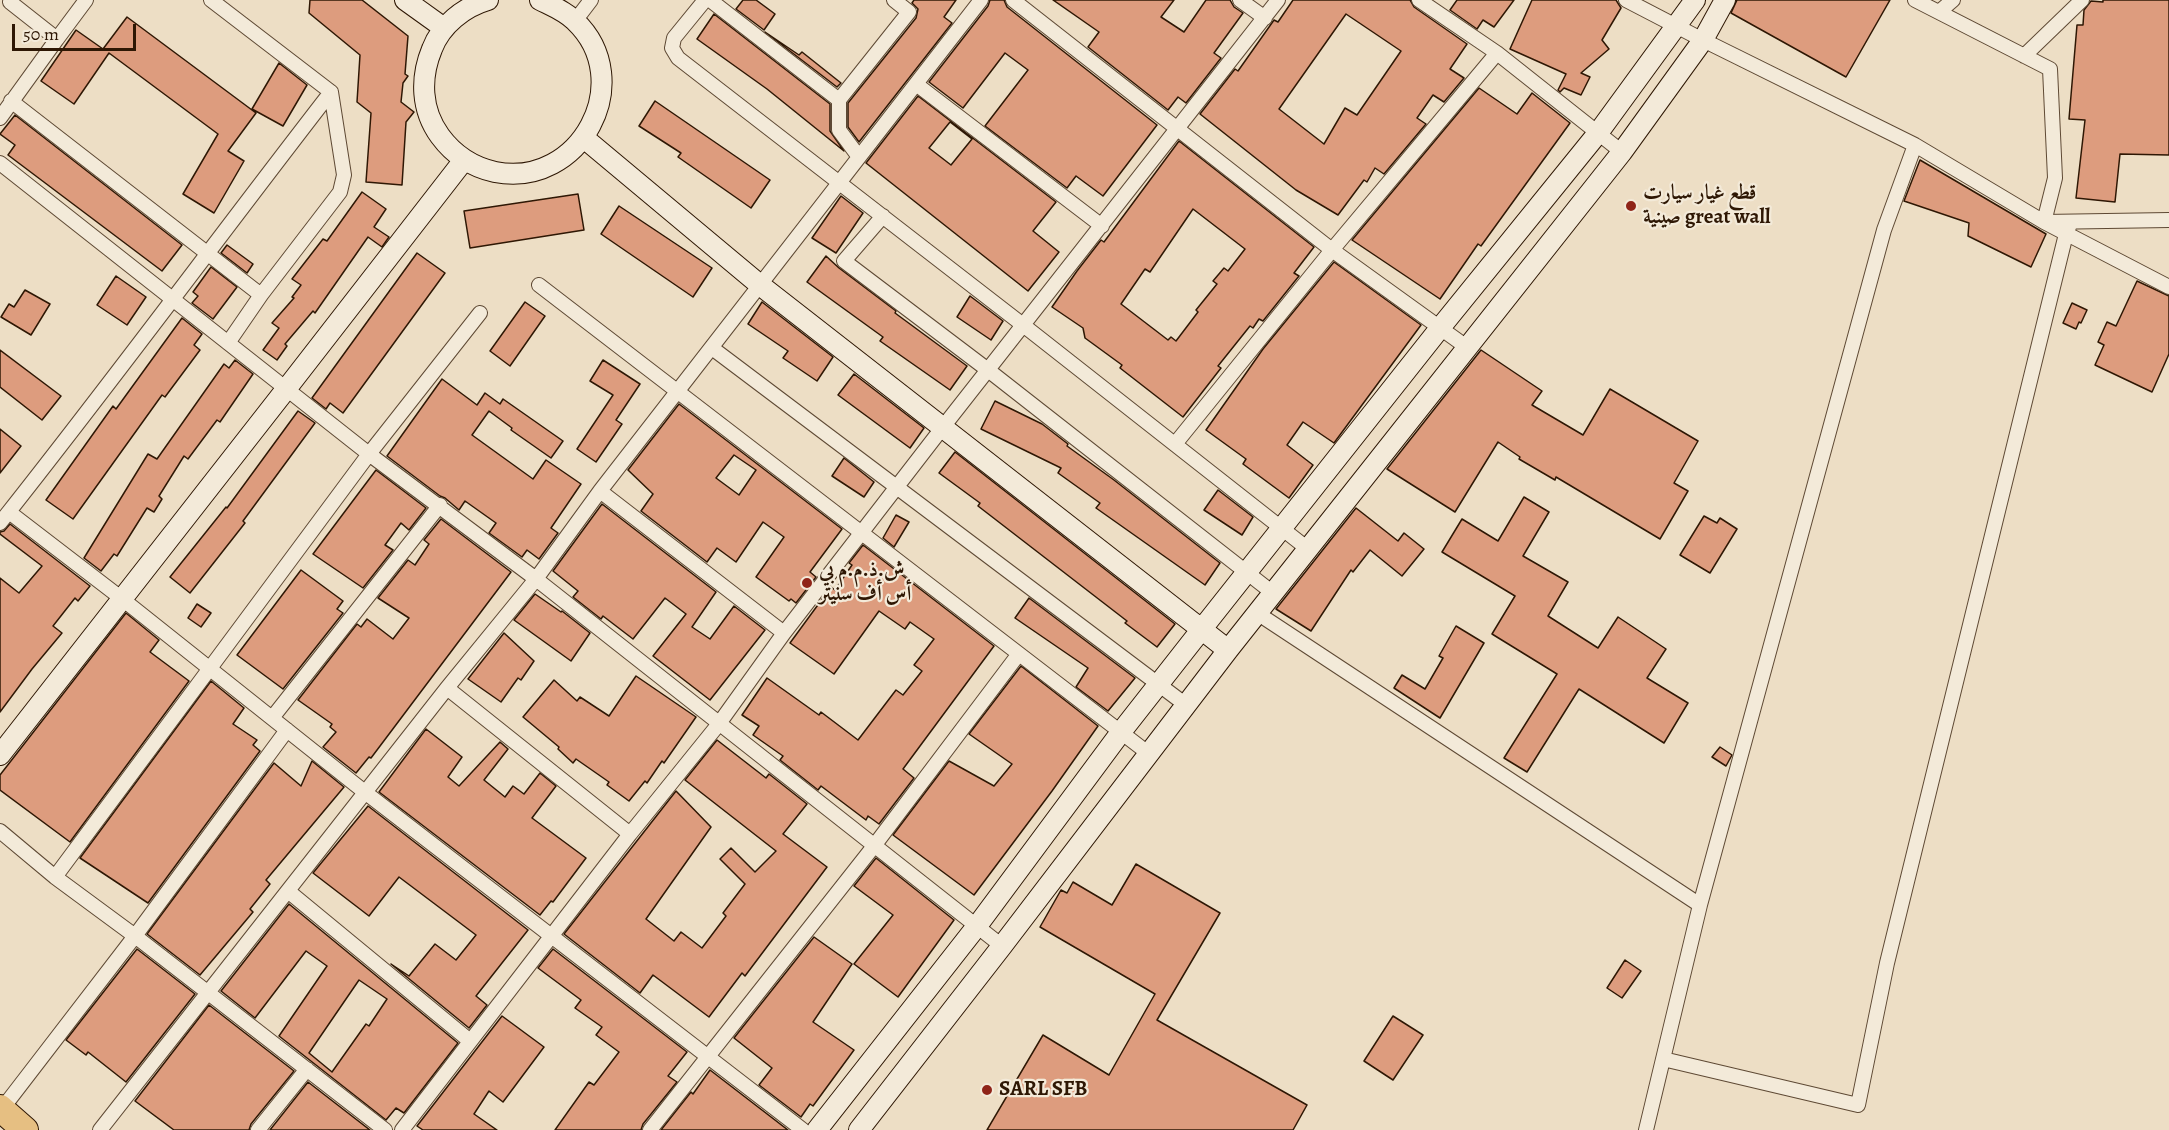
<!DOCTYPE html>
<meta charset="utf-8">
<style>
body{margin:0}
#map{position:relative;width:2169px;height:1130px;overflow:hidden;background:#eddec5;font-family:Alegreya,serif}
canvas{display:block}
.scale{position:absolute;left:12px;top:24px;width:124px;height:27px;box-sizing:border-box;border:3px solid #2e1704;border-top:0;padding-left:8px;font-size:18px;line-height:21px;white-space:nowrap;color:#2e1704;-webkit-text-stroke:4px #f3ead9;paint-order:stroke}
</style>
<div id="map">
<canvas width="2169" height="1130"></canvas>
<div class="scale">50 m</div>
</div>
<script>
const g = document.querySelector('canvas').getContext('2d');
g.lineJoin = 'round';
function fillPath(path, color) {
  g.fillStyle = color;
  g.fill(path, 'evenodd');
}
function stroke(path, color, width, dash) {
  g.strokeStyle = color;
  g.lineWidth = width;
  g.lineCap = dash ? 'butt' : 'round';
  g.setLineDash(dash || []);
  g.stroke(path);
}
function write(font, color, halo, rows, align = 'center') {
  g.font = font + ' Alegreya,Amiri,serif';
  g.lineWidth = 4.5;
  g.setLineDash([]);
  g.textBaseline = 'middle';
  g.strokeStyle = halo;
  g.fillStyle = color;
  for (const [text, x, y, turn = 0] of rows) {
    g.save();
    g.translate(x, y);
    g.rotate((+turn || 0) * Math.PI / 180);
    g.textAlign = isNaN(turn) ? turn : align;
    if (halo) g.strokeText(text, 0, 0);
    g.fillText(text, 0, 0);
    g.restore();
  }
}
const building = new Path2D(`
 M 310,0 L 362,0 L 408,36 L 405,74 L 408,76 L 403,83 L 401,102 L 414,112 L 406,122 L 402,185 L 366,182 L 371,113 L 357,102 L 360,55 L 309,13 Z
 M 743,0 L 756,0 L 775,14 L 764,30 L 736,9 Z
 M 914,0 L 956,0 L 944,17 L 952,23 L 859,142 L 848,127 L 848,103 L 916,18 L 918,9 L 912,3 Z
 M 990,0 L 1004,0 L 1007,7 L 1157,125 L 1103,196 L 1076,176 L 1067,188 L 985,126 L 1028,70 L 1005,53 L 963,108 L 929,82 L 988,6 Z
 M 1053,0 L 1174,0 L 1161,17 L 1184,32 L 1206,0 L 1230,0 L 1234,7 L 1243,13 L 1214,53 L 1221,58 L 1186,103 L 1178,97 L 1168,110 L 1088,47 L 1099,32 Z
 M 1293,0 L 1410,0 L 1414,7 L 1467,44 L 1450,69 L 1464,78 L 1444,102 L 1433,95 L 1417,118 L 1426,124 L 1384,174 L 1375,168 L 1367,182 L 1364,180 L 1338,215 L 1296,190 L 1200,114 L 1235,69 L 1238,71 L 1274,20 L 1278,22 ZM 1346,14 L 1401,51 L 1357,115 L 1345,108 L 1324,144 L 1279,109 Z
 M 1457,0 L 1514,0 L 1494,27 L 1483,20 L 1477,29 L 1450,10 Z
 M 1532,0 L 1616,0 L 1621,8 L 1602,40 L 1609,49 L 1581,73 L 1590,77 L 1581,95 L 1564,88 L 1560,92 L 1558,90 L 1566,74 L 1510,49 Z
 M 1737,0 L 1890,0 L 1846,77 L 1731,13 Z
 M 2103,0 L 2169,0 L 2169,155 L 2120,154 L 2115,202 L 2076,198 L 2085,120 L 2069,119 L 2077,25 L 2083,25 L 2084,10 L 2091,1 L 2103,2 Z
 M 714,14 L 830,104 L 830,131 L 844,151 L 767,89 L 697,39 Z
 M 127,17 L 256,113 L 228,151 L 244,161 L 214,213 L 183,194 L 218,134 L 109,53 L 74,104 L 41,81 L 76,30 L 103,49 Z
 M 765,32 L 799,55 L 802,52 L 841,83 L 837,87 Z
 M 279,63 L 307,85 L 283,126 L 252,109 Z
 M 1479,88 L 1517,114 L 1532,93 L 1570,123 L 1481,246 L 1478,244 L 1440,299 L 1352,240 Z
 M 918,96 L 1056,202 L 1033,231 L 1059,252 L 1028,291 L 866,163 ZM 950,122 L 972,139 L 951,165 L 929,148 Z
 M 655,101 L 770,180 L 751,208 L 678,157 L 681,153 L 639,126 Z
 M 15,115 L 182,245 L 162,271 L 8,155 L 15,145 L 0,134 Z
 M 1179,141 L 1314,247 L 1294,273 L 1299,276 L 1263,321 L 1259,319 L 1253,328 L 1250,326 L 1218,366 L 1221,368 L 1183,417 L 1120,368 L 1122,365 L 1085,338 L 1083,328 L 1052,307 L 1077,271 L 1101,240 L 1104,242 ZM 1193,209 L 1245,249 L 1228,271 L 1224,268 L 1213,281 L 1217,284 L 1196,310 L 1198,312 L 1176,341 L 1171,337 L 1168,340 L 1121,304 L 1145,269 L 1150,272 Z
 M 1920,160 L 2046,234 L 2031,267 L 1968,236 L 1969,223 L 1904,201 Z
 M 362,192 L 386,209 L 374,227 L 389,237 L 382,247 L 368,237 L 315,313 L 313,311 L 285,344 L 287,346 L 277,360 L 263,350 L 279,328 L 272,323 L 294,298 L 292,297 L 301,285 L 292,279 L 323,239 L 327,241 Z
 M 578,194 L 584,230 L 470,248 L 464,211 Z
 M 841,196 L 863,213 L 836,253 L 812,238 Z
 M 619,206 L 712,268 L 693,297 L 601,234 Z
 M 227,245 L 253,264 L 247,273 L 221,253 Z
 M 417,253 L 445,273 L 343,413 L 330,403 L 326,409 L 312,398 Z
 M 826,256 L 839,268 L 896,311 L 895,313 L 967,366 L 950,390 L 880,341 L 883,337 L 807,282 Z
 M 1334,262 L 1421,325 L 1334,443 L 1303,422 L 1287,445 L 1313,465 L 1289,498 L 1243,464 L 1246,459 L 1206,430 L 1263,349 Z
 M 211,267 L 237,287 L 213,319 L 192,303 L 198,296 L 193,292 Z
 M 116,276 L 146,297 L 127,325 L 97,305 Z
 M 2137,281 L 2169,296 L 2169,354 L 2152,392 L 2095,365 L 2104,345 L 2098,342 L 2107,322 L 2116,326 Z
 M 25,290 L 50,304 L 31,335 L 1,317 L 9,304 L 14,307 Z
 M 970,296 L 1003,321 L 991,340 L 957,317 Z
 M 525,302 L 545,316 L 510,366 L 490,351 Z
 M 762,302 L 833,357 L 817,381 L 783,358 L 788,351 L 748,324 Z
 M 2072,303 L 2087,310 L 2081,323 L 2079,322 L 2076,329 L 2063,323 Z
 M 182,318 L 202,334 L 194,345 L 200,350 L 165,397 L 162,395 L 73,519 L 46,500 L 113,406 L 116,409 Z
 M 0,350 L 61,396 L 42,420 L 0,387 Z
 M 1481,350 L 1542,391 L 1532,405 L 1583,435 L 1610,389 L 1698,441 L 1674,483 L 1688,491 L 1660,539 L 1556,477 L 1555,480 L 1519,459 L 1520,457 L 1498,442 L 1455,512 L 1387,469 Z
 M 235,360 L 253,374 L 220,422 L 217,420 L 188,459 L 184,456 L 159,496 L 162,499 L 154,512 L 147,508 L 117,556 L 114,554 L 101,571 L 84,558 L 148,454 L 157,459 L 224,364 L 229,368 Z
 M 603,360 L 640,384 L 616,420 L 622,424 L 596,462 L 577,449 L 613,395 L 590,381 Z
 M 854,374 L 924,428 L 910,448 L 838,395 Z
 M 442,379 L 477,405 L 485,393 L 500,404 L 503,399 L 563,441 L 551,458 L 511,430 L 512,428 L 489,411 L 472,435 L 533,479 L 546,460 L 581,484 L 551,528 L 558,533 L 539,559 L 527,550 L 522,557 L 489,533 L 496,523 L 465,501 L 459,510 L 445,498 L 440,496 L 387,456 Z
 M 995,401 L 1042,424 L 1068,444 L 1067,446 L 1114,480 L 1220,563 L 1205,585 L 1096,508 L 1100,503 L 1058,473 L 1061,468 L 981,429 Z
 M 679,404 L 842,529 L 810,572 L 816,577 L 796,603 L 791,599 L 789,601 L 756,577 L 784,537 L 763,522 L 736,562 L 717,548 L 707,562 L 641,511 L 653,494 L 628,470 ZM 734,455 L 756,470 L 739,495 L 716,478 Z
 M 298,411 L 315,423 L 243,521 L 245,523 L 190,593 L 170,577 L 226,507 L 227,508 Z
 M 0,429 L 21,446 L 0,473 Z
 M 955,452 L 1175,624 L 1157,647 L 1125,623 L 1127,621 L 978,506 L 980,503 L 939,473 Z
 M 844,458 L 874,482 L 864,497 L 832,476 Z
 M 376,470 L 426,508 L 409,530 L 401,523 L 385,545 L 393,550 L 363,588 L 313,554 Z
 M 1218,490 L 1253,517 L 1242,535 L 1204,510 Z
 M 1524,497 L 1549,512 L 1523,556 L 1568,582 L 1548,616 L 1598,648 L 1618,617 L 1666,649 L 1647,678 L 1688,703 L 1664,743 L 1579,689 L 1527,772 L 1504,758 L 1557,674 L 1492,634 L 1515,596 L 1442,552 L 1462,519 L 1498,541 Z
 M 602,504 L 716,592 L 692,627 L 710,639 L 734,606 L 765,630 L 710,700 L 653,656 L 686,614 L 665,598 L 633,639 L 603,616 L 601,619 L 573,597 L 578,591 L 553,571 Z
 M 1356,508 L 1398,541 L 1404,533 L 1424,549 L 1402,576 L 1370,550 L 1353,572 L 1351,570 L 1311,631 L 1276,609 Z
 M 896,515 L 909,522 L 894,547 L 883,538 Z
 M 1704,516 L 1717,523 L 1720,518 L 1737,529 L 1710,573 L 1680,555 Z
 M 441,519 L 511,572 L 371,758 L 369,757 L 356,773 L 323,747 L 336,732 L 330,727 L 332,724 L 298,700 L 357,624 L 361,627 L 367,619 L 393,639 L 409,618 L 378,598 L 408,560 L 415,565 L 429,544 L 424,540 Z
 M 10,524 L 90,586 L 78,601 L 75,598 L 53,626 L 62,633 L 32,669 L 0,712 L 0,578 L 19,593 L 42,566 L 0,534 L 0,532 L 4,531 Z
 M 863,545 L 994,646 L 903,769 L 914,778 L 879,824 L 868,816 L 866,820 L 821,786 L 818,790 L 780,760 L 783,756 L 753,735 L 759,726 L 742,715 L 767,678 L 819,715 L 821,712 L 858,740 L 896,690 L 903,695 L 922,671 L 914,665 L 934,639 L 910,622 L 905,629 L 879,611 L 834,674 L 790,643 L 831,587 L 835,590 L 852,565 L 849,563 Z
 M 301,570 L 343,601 L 337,609 L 343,613 L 283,689 L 237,655 Z
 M 535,594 L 561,612 L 562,611 L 590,633 L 571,661 L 514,620 Z
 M 1029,598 L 1135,678 L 1108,711 L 1076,687 L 1088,668 L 1015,618 Z
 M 197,604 L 211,613 L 201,627 L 188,618 Z
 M 126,613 L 159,640 L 150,652 L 189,681 L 70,842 L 0,790 L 0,775 Z
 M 1456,626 L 1484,643 L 1440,718 L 1394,688 L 1402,675 L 1425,689 L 1443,658 L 1439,656 Z
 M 504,633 L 534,661 L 521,680 L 518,678 L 501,702 L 468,679 Z
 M 1021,666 L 1098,726 L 1052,791 L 974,895 L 893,835 L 949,761 L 994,786 L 1012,764 L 969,734 Z
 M 636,676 L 696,717 L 664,763 L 662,761 L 647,783 L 645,781 L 629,801 L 607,785 L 609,782 L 576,759 L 573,763 L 558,749 L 559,747 L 523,717 L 554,680 L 577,701 L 580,697 L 609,716 Z
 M 211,681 L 244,708 L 233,724 L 257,740 L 253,745 L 260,751 L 148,903 L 80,858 Z
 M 426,729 L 462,757 L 448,777 L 459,786 L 500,742 L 508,749 L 484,780 L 505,797 L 513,786 L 524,794 L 540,773 L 556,786 L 532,818 L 586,858 L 553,902 L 551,901 L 540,915 L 379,792 Z
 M 717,740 L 766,778 L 769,774 L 807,804 L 783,834 L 827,867 L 745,976 L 742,973 L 709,1017 L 653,975 L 640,993 L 564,934 L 676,791 L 711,827 L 646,919 L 674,941 L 681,932 L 702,948 L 726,916 L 723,913 L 745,884 L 720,859 L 731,848 L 755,872 L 776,851 L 685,780 Z
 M 1720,747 L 1732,755 L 1726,766 L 1712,757 Z
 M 312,761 L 344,787 L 266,880 L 270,884 L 250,909 L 253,912 L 200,975 L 147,934 L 274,763 L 301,786 Z
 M 368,806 L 528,930 L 476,996 L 487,1005 L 469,1028 L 391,964 L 409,976 L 435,944 L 456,960 L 476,935 L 399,877 L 369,916 L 313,873 Z
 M 876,858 L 954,920 L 898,997 L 854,964 L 893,915 L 854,886 Z
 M 1136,864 L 1220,913 L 1157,1020 L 1307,1105 L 1293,1130 L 987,1130 L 1043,1035 L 1109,1075 L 1155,994 L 1040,927 L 1061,890 L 1067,893 L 1073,882 L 1112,905 Z
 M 289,904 L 458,1043 L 404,1113 L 396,1108 L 386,1120 L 279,1036 L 327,966 L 306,951 L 255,1018 L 221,991 ZM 359,980 L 387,999 L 369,1026 L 366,1024 L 332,1072 L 309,1053 Z
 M 814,937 L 852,964 L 813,1022 L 854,1050 L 813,1106 L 810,1104 L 801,1117 L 759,1085 L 772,1068 L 734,1038 Z
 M 137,949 L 195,994 L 126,1082 L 88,1052 L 86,1055 L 66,1040 Z
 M 553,949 L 687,1052 L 668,1076 L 677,1082 L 643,1124 L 641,1130 L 555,1130 L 589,1082 L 594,1085 L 619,1052 L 596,1035 L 602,1027 L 575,1008 L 581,1000 L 538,968 Z
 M 1625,960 L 1641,971 L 1622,998 L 1607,988 Z
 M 209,1005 L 294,1071 L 251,1124 L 249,1130 L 174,1130 L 135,1101 Z
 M 502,1016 L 544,1047 L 503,1102 L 489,1091 L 474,1114 L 497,1130 L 423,1130 L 417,1126 Z
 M 1393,1016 L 1423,1035 L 1393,1080 L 1364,1061 Z
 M 710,1070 L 788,1130 L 661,1130 L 691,1092 L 693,1094 Z
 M 308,1082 L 370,1130 L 270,1130 Z`);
const street = new Path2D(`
 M 705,0 L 674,38 L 672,48 L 678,58 L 1023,325 L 1308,549
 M 710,0 L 839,100 L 909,12 L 894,0
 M 1013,0 L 1332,250 L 1468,348
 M 1240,0 L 1265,18
 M 1419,0 L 1497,53 L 1622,152
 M 1626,0 L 1703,40 L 1915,145 L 2044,222 L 2169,287
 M 1915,0 L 2050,69 L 2055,178 L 2044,222 L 2169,220
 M 1939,12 L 1953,0
 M 575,21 L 591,0
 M 57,39 L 86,0
 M 2024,56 L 2082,0
 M 916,84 L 1102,226
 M 839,100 L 839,130 L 859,157
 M 11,101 L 261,295
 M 0,118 L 57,39 L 10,2 L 12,0
 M 0,163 L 369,454 L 536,579 L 1002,946
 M 883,216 L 844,261 L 988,370 L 1273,593
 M 539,285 L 1148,753
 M 228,343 L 261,295 L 340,192 L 344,175 L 331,92
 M 712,348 L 1186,705
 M 1175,444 L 1332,250 L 1497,53
 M 600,491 L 784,633
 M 9,512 L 121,598 L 366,793 L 803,1130
 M 0,523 C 113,381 220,235 331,92 L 211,0
 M 1257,613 L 1700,905
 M 447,688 L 630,834
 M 272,718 L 440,505
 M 0,831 L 55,877 L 135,936 L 385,1130
 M 55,877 L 369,454 L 480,313
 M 288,891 L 470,1041
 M 1663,1059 L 1858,1105 L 1887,963 L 2066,234 L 2071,222
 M 2,1109 L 135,936 L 287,730
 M 100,1130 L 447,688 L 536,579 L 600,491 L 981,0
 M 258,1130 L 307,1069
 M 402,1130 L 630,834 L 718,725 L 784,633 L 943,427 L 1278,0
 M 650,1130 L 874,846 L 1018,655
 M 1646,1130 L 1700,905 L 1884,230 L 1915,145`);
const secondary = new Path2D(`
 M 405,0 L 444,28
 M 488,0 C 464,7 441,25 432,49 C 420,78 421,110 440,136 C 454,155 472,167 495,172 C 580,189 638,81 575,21 C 565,11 552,6 540,0
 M 584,138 L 760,285 L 1228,650
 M 0,755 L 287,388 L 464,160
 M 817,1130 L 977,926 L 1121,732 L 1201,630 L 1440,328 L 1598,133 L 1695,0
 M 859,1130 L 1002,946 L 1228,650 L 1622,152 L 1703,40 L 1725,0`);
const highway = new Path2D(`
 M 0,1108 L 25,1130`);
const markers = [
 [1631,206,6,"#8f2418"],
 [807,583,6,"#8f2418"],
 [987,1090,6,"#8f2418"]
];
const poiNames = [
 ["قطع غيار سيارت",1643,194],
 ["صينية great wall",1643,218],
 ["ش.ذ.م.م بي",819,571],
 ["أس أف سنيتر",819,595],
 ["SARL SFB",999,1090]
];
fillPath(building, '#dd9c7e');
stroke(building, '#2e1704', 1.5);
stroke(street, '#5e4934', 16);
stroke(secondary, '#2e1704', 22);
stroke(highway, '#2e1704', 28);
stroke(street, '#f3ead9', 14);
stroke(secondary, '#f3ead9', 20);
stroke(highway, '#e6bf82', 26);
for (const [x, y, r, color] of markers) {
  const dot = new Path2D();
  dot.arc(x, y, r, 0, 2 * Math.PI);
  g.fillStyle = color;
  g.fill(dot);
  stroke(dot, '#f3ead9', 2);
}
write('bold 21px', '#2e1704', '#f3ead9', poiNames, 'left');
</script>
